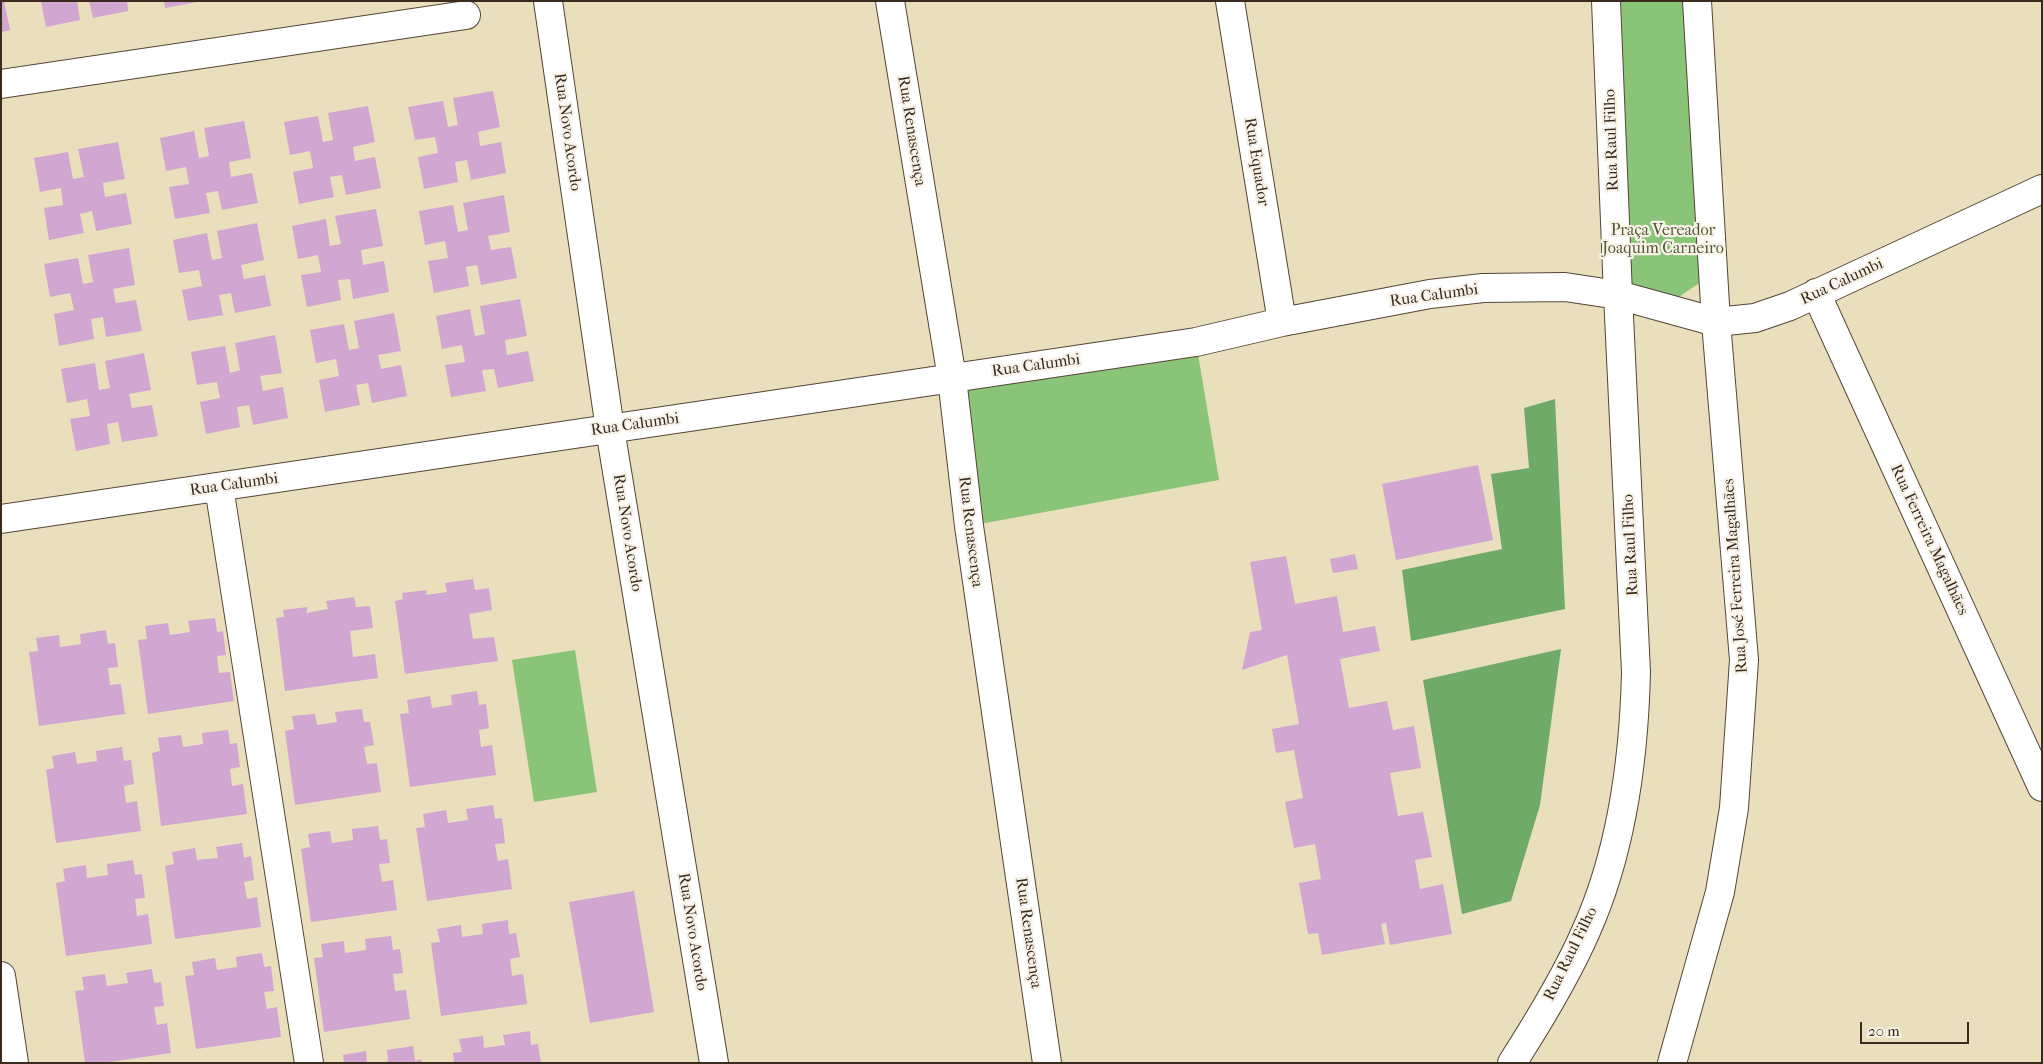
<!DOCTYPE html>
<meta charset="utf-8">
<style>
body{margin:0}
#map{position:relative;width:2043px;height:1064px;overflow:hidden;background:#eadfbc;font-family:"IM FELL French Canon",serif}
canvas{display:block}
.frame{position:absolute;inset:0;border:2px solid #3b2a1e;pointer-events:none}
.scale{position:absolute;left:1860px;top:1022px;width:109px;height:22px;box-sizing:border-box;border:2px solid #3b2a1e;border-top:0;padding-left:6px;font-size:15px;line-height:18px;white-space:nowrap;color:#3b2a1e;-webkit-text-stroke:4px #f7f3e8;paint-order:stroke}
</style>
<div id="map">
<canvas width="2043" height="1064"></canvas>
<div class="frame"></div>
<div class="scale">20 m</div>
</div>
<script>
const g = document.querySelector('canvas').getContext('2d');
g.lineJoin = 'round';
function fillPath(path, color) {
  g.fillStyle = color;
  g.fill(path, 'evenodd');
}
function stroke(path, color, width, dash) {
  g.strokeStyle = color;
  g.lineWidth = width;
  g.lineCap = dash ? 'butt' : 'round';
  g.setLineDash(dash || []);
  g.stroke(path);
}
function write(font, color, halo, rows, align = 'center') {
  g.font = font + ' "IM FELL French Canon",serif';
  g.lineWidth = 4.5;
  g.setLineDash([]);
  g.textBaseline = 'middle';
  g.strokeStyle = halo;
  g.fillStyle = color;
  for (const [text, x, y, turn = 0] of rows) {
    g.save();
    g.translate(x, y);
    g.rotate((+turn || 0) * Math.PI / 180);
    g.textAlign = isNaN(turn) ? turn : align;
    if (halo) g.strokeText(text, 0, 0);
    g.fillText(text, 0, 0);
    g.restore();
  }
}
const green = new Path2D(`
 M 1606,1 L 1696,1 L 1711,275 L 1667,305 L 1618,279 Z
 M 1196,342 L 1219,480 L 969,526 L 952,378 Z
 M 575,650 L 597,792 L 534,802 L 512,660 Z`);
const forest = new Path2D(`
 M 1555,399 L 1565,609 L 1411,641 L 1402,570 L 1502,549 L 1491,474 L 1529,468 L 1524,408 Z
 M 1561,649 L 1540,805 L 1511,901 L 1462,914 L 1423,680 Z`);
const building = new Path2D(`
 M 1,1 L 4,1 L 10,30 L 1,32 Z
 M 41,1 L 77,1 L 80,20 L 46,27 Z
 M 89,1 L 127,1 L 128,11 L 93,18 Z
 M 164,1 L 197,1 L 197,2 L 165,8 Z
 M 493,91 L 500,127 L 478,132 L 480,146 L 501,142 L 506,173 L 471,180 L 467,160 L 455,162 L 458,182 L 424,189 L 418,157 L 438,153 L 435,137 L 415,140 L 408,107 L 443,101 L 448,127 L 458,125 L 453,98 Z
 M 368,106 L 375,142 L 353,147 L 355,161 L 375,157 L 381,188 L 346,195 L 342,175 L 330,177 L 334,197 L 299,204 L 293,172 L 313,168 L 310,151 L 290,155 L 284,122 L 318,116 L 323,142 L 333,140 L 328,113 Z
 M 244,121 L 251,158 L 229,162 L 231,177 L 252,173 L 258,203 L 222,210 L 218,191 L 206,193 L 210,213 L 175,219 L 169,187 L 189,184 L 186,167 L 166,171 L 160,138 L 194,131 L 199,158 L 209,156 L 204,128 Z
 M 118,142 L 125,179 L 103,183 L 105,197 L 126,193 L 132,224 L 96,231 L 92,211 L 80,214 L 84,233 L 49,240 L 44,208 L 63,205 L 61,188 L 40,192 L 34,158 L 68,152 L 73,179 L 84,177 L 78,149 Z
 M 504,195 L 510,232 L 488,236 L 491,250 L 511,247 L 517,278 L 481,285 L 477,265 L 466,267 L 469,286 L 434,293 L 428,261 L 448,258 L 445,241 L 425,245 L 419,211 L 453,205 L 458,232 L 468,230 L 463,203 Z
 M 376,209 L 383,246 L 361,250 L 363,265 L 384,261 L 389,292 L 353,299 L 350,279 L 338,280 L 341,300 L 307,307 L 301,275 L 321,272 L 318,255 L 298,259 L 292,226 L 326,219 L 330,246 L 341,244 L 335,216 Z
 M 257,223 L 264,260 L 241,265 L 244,279 L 265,275 L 271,306 L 235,313 L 231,293 L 219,295 L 223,315 L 188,321 L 182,290 L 202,286 L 199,270 L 179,273 L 173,240 L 207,233 L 212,260 L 222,258 L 217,231 Z
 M 129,248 L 135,285 L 113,289 L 116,303 L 136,300 L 142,331 L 106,337 L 103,317 L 91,319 L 94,339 L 59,346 L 54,314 L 74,310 L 70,293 L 50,297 L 44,264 L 78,258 L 83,284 L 93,282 L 88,255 Z
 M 520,299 L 527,336 L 505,340 L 507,355 L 528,351 L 534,381 L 498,388 L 494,369 L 482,370 L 486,391 L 451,397 L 445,365 L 465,362 L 462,345 L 442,349 L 436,316 L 470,309 L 475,336 L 485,334 L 480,306 Z
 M 394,313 L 401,351 L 378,355 L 381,369 L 401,365 L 407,396 L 372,403 L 368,383 L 356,385 L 360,405 L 325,412 L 319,380 L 339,376 L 336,359 L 316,363 L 310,330 L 344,324 L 349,350 L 359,348 L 354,321 Z
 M 275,335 L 282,373 L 260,376 L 263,391 L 283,387 L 288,418 L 253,425 L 249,405 L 237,407 L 240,427 L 206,434 L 200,402 L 220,398 L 217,382 L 197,385 L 191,352 L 225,346 L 230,373 L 240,370 L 235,343 Z
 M 144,353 L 151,390 L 129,394 L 132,408 L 152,405 L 158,436 L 122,442 L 118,422 L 107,424 L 110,444 L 76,451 L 70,419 L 90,416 L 87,399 L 67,403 L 61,369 L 95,363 L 99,390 L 110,388 L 105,361 Z
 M 1478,465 L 1493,540 L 1396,560 L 1382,484 Z
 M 1355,554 L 1358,569 L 1333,573 L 1330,559 Z
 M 1286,556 L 1295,604 L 1337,596 L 1343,632 L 1375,626 L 1380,651 L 1340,659 L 1349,708 L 1387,701 L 1393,730 L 1414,726 L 1421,768 L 1390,773 L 1398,816 L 1423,812 L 1432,857 L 1415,860 L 1420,889 L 1443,884 L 1452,934 L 1390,945 L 1386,923 L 1381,924 L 1385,944 L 1322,955 L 1318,933 L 1308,934 L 1299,883 L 1321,879 L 1315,844 L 1294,848 L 1285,802 L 1303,798 L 1294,750 L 1276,753 L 1272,729 L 1299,724 L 1287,655 L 1242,670 L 1250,632 L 1262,630 L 1250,562 Z
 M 473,579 L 475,590 L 489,588 L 492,610 L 469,614 L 473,639 L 494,637 L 498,661 L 405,674 L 395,601 L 403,599 L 402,593 L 427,590 L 426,595 L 447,592 L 445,583 Z
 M 354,597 L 356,607 L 370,606 L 373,628 L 350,631 L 353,657 L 375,654 L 378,678 L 285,691 L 276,618 L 284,617 L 283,610 L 308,607 L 306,613 L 328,609 L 326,601 Z
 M 215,618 L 217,632 L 223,631 L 226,655 L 217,656 L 219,673 L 230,672 L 234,701 L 148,714 L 138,640 L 147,639 L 145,626 L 168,623 L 170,635 L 190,632 L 188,621 Z
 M 106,630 L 108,644 L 115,643 L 118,667 L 108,668 L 110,685 L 121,684 L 125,714 L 39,726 L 29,652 L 38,651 L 36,638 L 59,635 L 60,647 L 81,644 L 80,634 Z
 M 477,691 L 479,705 L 486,704 L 489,728 L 479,730 L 481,747 L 492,745 L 496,775 L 410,787 L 400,714 L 409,713 L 407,700 L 430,696 L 432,708 L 452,705 L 451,695 Z
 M 362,709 L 364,722 L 370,722 L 374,745 L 364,747 L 367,764 L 377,763 L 381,792 L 295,805 L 285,731 L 294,729 L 292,716 L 315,714 L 317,725 L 337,722 L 335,712 Z
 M 228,730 L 230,744 L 237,743 L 240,767 L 230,769 L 232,786 L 243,784 L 247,814 L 161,826 L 152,753 L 160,751 L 158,738 L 181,735 L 183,747 L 203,744 L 202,733 Z
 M 122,747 L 124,761 L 131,760 L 134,784 L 124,786 L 126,803 L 137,801 L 141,831 L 56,843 L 46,770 L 54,768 L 52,756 L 75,752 L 77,764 L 97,761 L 96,751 Z
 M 493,805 L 495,819 L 502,818 L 505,843 L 495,844 L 498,861 L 508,859 L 512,889 L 427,901 L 416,828 L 425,827 L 423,814 L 446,810 L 448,823 L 468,820 L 466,809 Z
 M 378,826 L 380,840 L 387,839 L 390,863 L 379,864 L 382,882 L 393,880 L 397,910 L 311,922 L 301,849 L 310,847 L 308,834 L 330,831 L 332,843 L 353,840 L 352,829 Z
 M 242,843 L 244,858 L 251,856 L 254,880 L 244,882 L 247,899 L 257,897 L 261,927 L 175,939 L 165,866 L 174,864 L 172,852 L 195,848 L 197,860 L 218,858 L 216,847 Z
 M 133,860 L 135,875 L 142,874 L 145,898 L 135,899 L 137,916 L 148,914 L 152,944 L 66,956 L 56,883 L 65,881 L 63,869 L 86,865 L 87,878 L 108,875 L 107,864 Z
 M 634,891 L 654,1012 L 590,1023 L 569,902 Z
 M 508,920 L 509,934 L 516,933 L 520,957 L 510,959 L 512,976 L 523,974 L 527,1004 L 441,1016 L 431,943 L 440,942 L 437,929 L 461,925 L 462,937 L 483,934 L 482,924 Z
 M 391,936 L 393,950 L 400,949 L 403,973 L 393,974 L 395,991 L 406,990 L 410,1019 L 324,1032 L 314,958 L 323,957 L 321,944 L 344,941 L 345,953 L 366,950 L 365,939 Z
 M 262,953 L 264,967 L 271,966 L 274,991 L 264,992 L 267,1009 L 277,1007 L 281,1037 L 196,1049 L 185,976 L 194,975 L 192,962 L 215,958 L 217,970 L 237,967 L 236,957 Z
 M 152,969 L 154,983 L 161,982 L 164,1006 L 154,1007 L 157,1025 L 167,1023 L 171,1053 L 103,1063 L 85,1063 L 75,991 L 84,990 L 82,977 L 105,974 L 107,986 L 128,983 L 126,973 Z
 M 530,1031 L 531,1045 L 538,1044 L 541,1063 L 454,1063 L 453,1053 L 462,1052 L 459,1039 L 483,1036 L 484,1048 L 505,1045 L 503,1035 Z
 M 413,1046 L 415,1061 L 421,1059 L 422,1063 L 381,1063 L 388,1061 L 387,1050 Z
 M 366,1051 L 367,1063 L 344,1063 L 343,1055 Z`);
const minor = new Path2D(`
 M 548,1 L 610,429 L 714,1063
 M 890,1 L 952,378 L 969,526 L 1047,1063
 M 1230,1 L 1282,322
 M 1,84 L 466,15
 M 1816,293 L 2042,787
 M 1716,322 L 1755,318 L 1790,306 L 2042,189
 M 219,487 L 309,1063
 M 1,519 L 1196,342 L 1282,322 L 1430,294 L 1483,288 L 1565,287 L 1618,295 L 1636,672 C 1634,758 1622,851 1586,931 C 1566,977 1539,1021 1512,1063
 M 1,976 L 14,1063`);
const secondary = new Path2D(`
 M 1606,1 L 1618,295 L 1716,322
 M 1672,1063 L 1720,892 L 1734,808 L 1744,660 L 1716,322 L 1697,1`);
const streetNames = [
 ["Rua Renascença",911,131,81],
 ["Rua Novo Acordo",567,132,82],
 ["Rua Raul Filho",1612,140,-92],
 ["Rua Equador",1256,162,81],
 ["Rua Calumbi",1842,282,-25],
 ["Rua Calumbi",1434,296,-8],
 ["Rua Calumbi",1036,366,-8],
 ["Rua Calumbi",635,425,-8],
 ["Rua Calumbi",234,485,-8],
 ["Rua Renascença",970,532,83],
 ["Rua Novo Acordo",627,533,81],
 ["Rua Ferreira Magalhães",1929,540,65],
 ["Rua Raul Filho",1631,545,-93],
 ["Rua José Ferreira Magalhães",1736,576,-94],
 ["Rua Novo Acordo",692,932,81],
 ["Rua Renascença",1028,933,82],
 ["Rua Raul Filho",1571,954,-64]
];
const parkNames = [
 ["Praça Vereador",1663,231],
 ["Joaquim Carneiro",1663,249]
];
fillPath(green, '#8ac479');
fillPath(forest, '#6faa69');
fillPath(building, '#d1a6d1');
stroke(minor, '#554536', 30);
stroke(secondary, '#554536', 30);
stroke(minor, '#fff', 28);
stroke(secondary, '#fff', 28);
write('16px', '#3b2a1e', '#f7f3e8', streetNames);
write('16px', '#535839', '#f7f3e8', parkNames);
</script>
